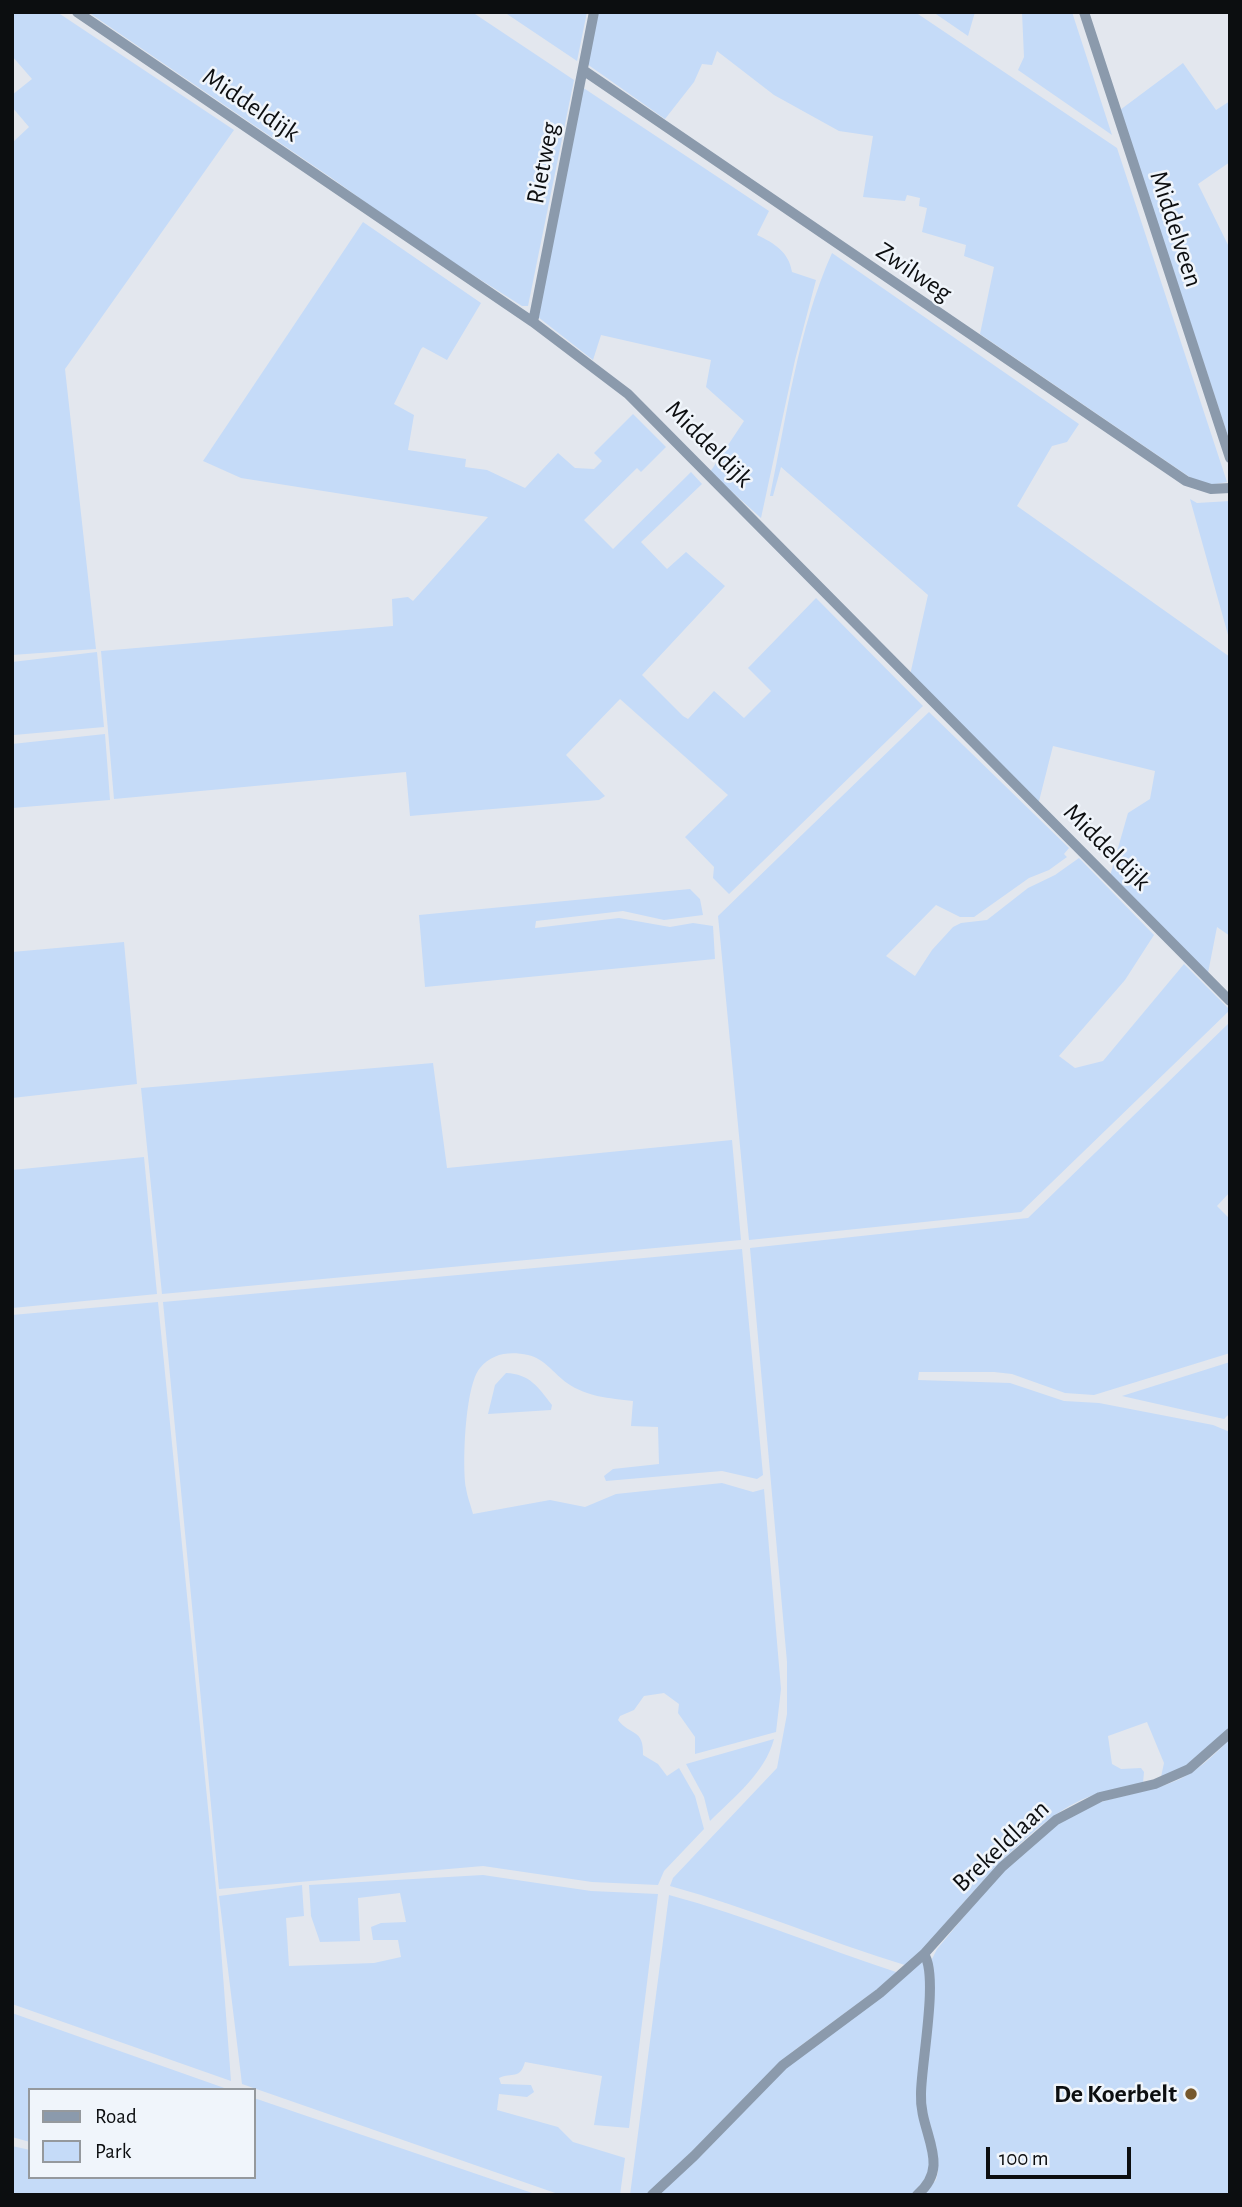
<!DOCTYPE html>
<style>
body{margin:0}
#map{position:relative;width:1242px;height:2207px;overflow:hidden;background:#e3e7ee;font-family:"Alegreya Sans",sans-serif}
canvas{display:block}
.frame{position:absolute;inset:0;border:14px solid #0c0e10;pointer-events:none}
.legend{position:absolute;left:28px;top:2088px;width:228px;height:91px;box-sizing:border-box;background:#f0f5fb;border:2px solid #95999d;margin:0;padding:9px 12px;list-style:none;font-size:21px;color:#0c0e10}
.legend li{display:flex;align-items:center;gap:14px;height:35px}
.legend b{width:35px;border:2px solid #95999d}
.scale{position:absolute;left:986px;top:2147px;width:145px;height:32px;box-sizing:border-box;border:4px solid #0c0e10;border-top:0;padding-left:9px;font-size:21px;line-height:24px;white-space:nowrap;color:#0c0e10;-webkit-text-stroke:5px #f0f5fb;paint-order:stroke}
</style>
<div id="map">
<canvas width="1242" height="2207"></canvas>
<div class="frame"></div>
<ul class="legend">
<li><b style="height:9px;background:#8b9aac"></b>Road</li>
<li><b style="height:19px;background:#c5dbf8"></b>Park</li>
</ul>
<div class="scale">100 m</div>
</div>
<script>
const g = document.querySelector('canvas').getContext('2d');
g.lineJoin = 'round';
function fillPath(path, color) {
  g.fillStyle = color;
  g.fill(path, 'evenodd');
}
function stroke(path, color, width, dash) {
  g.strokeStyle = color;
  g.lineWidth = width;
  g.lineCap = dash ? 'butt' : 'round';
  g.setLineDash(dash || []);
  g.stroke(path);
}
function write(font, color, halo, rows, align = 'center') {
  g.font = font + ' "Alegreya Sans",sans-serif';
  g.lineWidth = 5;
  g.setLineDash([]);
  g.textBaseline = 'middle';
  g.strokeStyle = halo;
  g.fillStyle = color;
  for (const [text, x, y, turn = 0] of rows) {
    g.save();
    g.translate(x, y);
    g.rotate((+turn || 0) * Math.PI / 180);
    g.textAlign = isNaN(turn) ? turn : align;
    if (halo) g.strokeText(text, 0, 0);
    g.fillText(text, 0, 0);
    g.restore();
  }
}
const green = new Path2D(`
 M 12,12 L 57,12 L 234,130 L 65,369 L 96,649 L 12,655 L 12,143 L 29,127 L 12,107 L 12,95 L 32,79 L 12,56 Z
 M 88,12 L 472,12 L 574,80 L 528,306 L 522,306 L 421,242 L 333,179 Z
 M 504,12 L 587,12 L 577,61 Z
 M 597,12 L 915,12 L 1117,148 L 1227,482 L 1210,485 L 1191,478 L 980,334 L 994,267 L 964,256 L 966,245 L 922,232 L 927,208 L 919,206 L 920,198 L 907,195 L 905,201 L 863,197 L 873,136 L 839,131 L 774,95 L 717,51 L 712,65 L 702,64 L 694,82 L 665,119 L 587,64 Z
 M 933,12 L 975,12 L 968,36 Z
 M 1022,12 L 1072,12 L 1112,135 L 1018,70 L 1024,57 Z
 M 1183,63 L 1216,110 L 1230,101 L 1230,162 L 1198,184 L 1230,249 L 1230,442 L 1120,110 Z
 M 582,87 L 769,211 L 757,235 C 774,243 789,252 792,272 L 816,280 L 795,360 L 761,518 L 710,472 L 744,421 L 706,387 L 711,360 L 601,335 L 593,360 L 538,317 Z
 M 363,222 L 481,303 L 447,360 L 423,347 L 421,349 L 394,404 L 414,415 L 408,450 L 466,459 L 465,467 L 487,470 L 525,488 L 558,453 L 575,468 L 594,469 L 602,461 L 594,453 L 633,414 L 666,447 L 641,472 L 637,468 L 584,520 L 613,549 L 691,472 L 702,484 L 641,542 L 667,569 L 686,552 L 725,586 L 642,675 L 683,716 L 688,719 L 714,691 L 744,718 L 771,691 L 748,668 L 816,598 L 923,706 L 729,894 L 713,878 L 714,867 L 685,837 L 728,795 L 620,699 L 566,755 L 605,796 L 599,800 L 410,816 L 406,772 L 114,799 L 101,651 L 393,626 L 392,599 L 408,597 L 413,601 L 488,517 L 241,478 L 203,461 Z
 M 832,253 L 1079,424 L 1067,442 L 1052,446 L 1017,506 L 1230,657 L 1230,936 L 1217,927 L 1208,973 L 1110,876 L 1128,813 L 1150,799 L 1155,771 L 1053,746 L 1038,805 L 910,675 L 928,595 L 781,467 L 773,496 L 770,496 C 787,415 798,329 832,253 Z
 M 1190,499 L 1197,503 L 1230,501 L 1230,642 Z
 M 97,652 L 104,727 L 14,735 L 12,662 Z
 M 929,712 L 1069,848 L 1064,854 L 1067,857 L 1049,870 L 1029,878 L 974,917 L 960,917 L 936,905 L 886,956 L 915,976 L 932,950 L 953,927 L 961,923 L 987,920 L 1028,888 L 1055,875 L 1079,858 L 1154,935 L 1125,980 L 1059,1056 L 1075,1068 L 1103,1061 L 1184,964 L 1230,1010 L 1021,1212 L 749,1240 L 718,916 Z
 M 105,734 L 110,800 L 12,808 L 12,744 Z
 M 690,889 L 700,899 L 703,915 L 664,920 L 623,911 L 536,921 L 535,928 L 619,918 L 670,927 L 693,923 L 713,926 L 715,959 L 425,987 L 419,915 Z
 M 124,942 L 137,1084 L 12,1098 L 12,952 Z
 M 1230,1022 L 1230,1192 L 1217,1206 L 1230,1219 L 1230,1353 L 1094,1395 L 1065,1393 L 1012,1374 L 994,1372 L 919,1372 L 918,1380 L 1010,1383 L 1064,1401 L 1099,1403 L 1213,1425 L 1230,1432 L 1230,1729 L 1183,1768 L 1161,1777 L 1164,1763 L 1147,1722 L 1108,1736 L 1112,1764 L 1121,1769 L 1141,1768 L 1144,1772 L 1143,1783 C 1122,1788 1100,1791 1081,1800 C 1019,1829 955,1915 908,1966 C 828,1942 751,1908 670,1886 L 673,1878 L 777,1768 L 787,1714 L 787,1662 L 750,1248 L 1028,1218 Z
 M 433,1063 L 447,1168 L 732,1140 L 741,1240 L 162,1294 L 141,1088 Z
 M 144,1157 L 157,1294 L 12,1308 L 12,1170 Z
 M 742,1249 L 763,1475 L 757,1479 L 722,1471 L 606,1481 L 604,1476 L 613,1469 L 659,1464 L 658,1427 L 631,1426 L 633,1401 C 609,1398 587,1397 567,1383 C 554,1374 544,1358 528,1355 C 510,1351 492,1353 480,1368 C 465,1385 462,1465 466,1488 C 467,1496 471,1506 473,1514 L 550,1500 L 585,1507 L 616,1494 L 722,1483 L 753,1492 L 764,1489 L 781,1689 L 776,1732 L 695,1754 L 695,1737 L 678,1713 L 679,1704 L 664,1693 L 644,1696 L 634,1710 L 620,1716 L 618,1720 C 630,1736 644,1728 643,1755 L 658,1764 L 667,1776 L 679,1768 L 695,1796 L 704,1829 L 664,1871 L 658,1885 L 592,1882 L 483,1866 L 219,1889 L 163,1302 Z
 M 158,1302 L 218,1909 L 231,2081 L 12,2004 L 12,1315 Z
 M 1230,1362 L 1230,1413 L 1224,1419 L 1122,1396 Z
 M 506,1373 C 530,1374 538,1387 552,1405 L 551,1410 L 488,1414 L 495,1385 Z
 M 774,1739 C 765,1773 734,1797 710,1821 L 704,1797 L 686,1764 Z
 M 1230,1739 L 1230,2195 L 922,2195 L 936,2180 L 938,2171 L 924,2098 L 931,1961 L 937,1949 C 978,1901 1017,1846 1073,1814 C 1106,1795 1146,1795 1180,1779 C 1200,1769 1215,1754 1230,1739 Z
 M 483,1875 L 591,1891 L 658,1894 L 629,2128 L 594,2125 L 602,2076 L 525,2062 C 520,2080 512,2072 499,2078 L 501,2084 L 531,2085 L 534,2092 L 527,2097 L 499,2094 L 497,2110 L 558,2127 L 573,2142 L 625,2158 L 620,2195 L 561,2195 L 242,2084 L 219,1896 L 302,1885 L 304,1916 L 286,1918 L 289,1966 L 374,1963 L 401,1957 L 398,1940 L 373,1940 L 371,1927 L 381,1923 L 406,1922 L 400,1893 L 358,1898 L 360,1941 L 320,1942 L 311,1916 L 309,1885 Z
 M 669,1895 C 747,1916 822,1948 899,1973 L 792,2052 L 648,2195 L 630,2195 Z
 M 921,1959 L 926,1962 L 924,2035 L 917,2086 L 931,2172 L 912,2195 L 657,2195 L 773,2078 Z
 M 12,2013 L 230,2090 L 30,2090 L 30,2142 L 12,2137 Z
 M 254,2098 L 538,2195 L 12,2195 L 12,2146 L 30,2150 L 30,2177 L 254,2177 Z`);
const street = new Path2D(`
 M 77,12 L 533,322 L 628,394 L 1230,1001
 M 1084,12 L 1230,458
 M 583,70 L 1186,481 L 1211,489 L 1230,488
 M 533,322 L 594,12
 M 652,2195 L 694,2156 L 783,2065 L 880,1993 L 924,1954 L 1002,1867 L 1056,1820 L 1100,1797 L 1155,1784 L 1189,1769 L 1230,1733
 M 917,2195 C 953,2165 919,2133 921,2094 C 921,2064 939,1976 924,1954`);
const markers = [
 [1191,2094,7,"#76582c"]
];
const streetNames = [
 ["Middeldijk",251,105,34],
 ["Rietweg",543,163,-79],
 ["Middelveen",1176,229,72],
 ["Zwilweg",914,272,34],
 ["Middeldijk",709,444,45],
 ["Middeldijk",1107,847,45],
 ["Brekeldlaan",1001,1846,-43]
];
const poiNames = [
 ["De Koerbelt",1177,2094]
];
fillPath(green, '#c5dbf8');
stroke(street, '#8b9aac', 10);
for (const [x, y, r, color] of markers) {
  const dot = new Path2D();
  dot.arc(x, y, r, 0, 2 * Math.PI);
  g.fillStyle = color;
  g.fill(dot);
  stroke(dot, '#f0f5fb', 2.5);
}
write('26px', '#0c0e10', '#f0f5fb', streetNames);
write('bold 26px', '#0c0e10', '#f0f5fb', poiNames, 'right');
</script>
